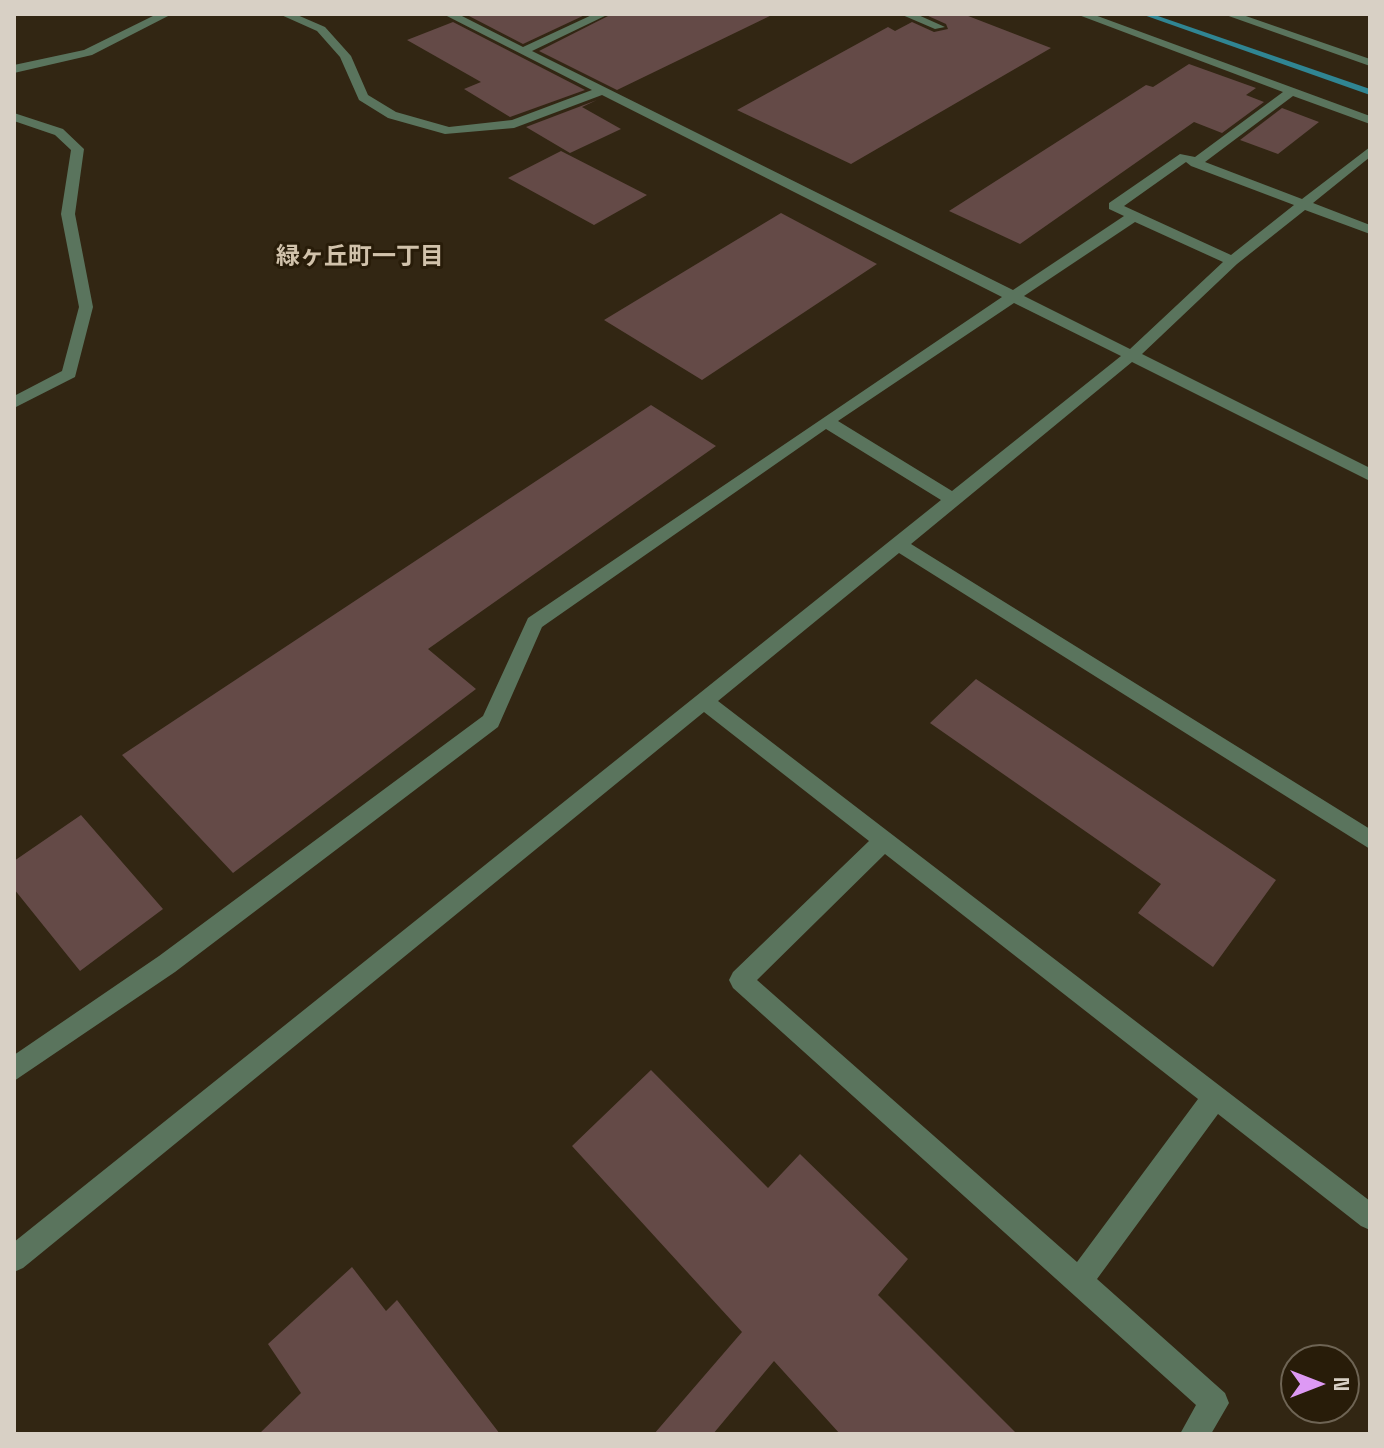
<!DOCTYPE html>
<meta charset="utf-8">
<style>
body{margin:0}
#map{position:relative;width:1384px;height:1448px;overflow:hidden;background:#322613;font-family:"Space Grotesk",sans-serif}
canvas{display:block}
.frame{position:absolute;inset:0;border:16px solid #d8d0c5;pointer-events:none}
.north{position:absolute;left:1280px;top:1344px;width:80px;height:80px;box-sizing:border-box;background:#281c09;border:2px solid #6e6454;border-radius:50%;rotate:90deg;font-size:22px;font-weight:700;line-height:32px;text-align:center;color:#d8d0c5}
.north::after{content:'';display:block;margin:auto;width:28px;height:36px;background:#dd99f4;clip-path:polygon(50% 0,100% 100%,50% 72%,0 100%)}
</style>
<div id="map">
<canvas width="1384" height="1448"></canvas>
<div class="frame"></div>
<div class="north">N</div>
</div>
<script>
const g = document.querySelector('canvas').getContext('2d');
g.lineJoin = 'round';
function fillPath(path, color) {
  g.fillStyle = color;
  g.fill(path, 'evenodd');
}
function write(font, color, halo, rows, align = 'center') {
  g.font = font + ' "Space Grotesk","Noto Sans JP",sans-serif';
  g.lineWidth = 6;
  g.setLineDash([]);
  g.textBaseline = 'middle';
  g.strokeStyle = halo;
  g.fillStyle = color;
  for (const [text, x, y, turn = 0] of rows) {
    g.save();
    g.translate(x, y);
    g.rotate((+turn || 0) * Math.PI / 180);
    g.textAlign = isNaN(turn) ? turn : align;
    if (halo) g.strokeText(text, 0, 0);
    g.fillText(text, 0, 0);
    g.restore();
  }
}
const stream = new Path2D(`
 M 1141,14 L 1152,14 L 1370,89 L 1370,95 Z`);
const building = new Path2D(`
 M 474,14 L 587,14 L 523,44 L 469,16 Z
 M 612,14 L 774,14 L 617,90 L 539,51 Z
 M 929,14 L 963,14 L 1051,48 L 851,164 L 737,110 L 888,27 L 895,31 L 912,22 L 934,32 L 948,29 L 946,24 L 926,15 Z
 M 453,22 L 585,90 L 510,117 L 464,89 L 481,82 L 407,40 Z
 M 1189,64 L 1256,88 L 1246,95 L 1264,102 L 1222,133 L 1194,122 L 1020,244 L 949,211 L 1146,85 L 1153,87 Z
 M 597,100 L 582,107 L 621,129 L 570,153 L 526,127 Z
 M 1282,108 L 1319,122 L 1278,154 L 1240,140 Z
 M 561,151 L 647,195 L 594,225 L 508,178 Z
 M 781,213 L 877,264 L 702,380 L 604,320 Z
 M 651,405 L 716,446 L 428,649 L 476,689 L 233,873 L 122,755 Z
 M 976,679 L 1276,880 L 1213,967 L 1138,913 L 1161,884 L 930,723 Z
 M 81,815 L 163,909 L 80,971 L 14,889 L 14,861 Z
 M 651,1070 L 768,1188 L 800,1154 L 908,1259 L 878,1295 L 1017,1434 L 840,1434 L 774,1361 L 713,1434 L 654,1434 L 742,1332 L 572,1146 Z
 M 352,1267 L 386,1311 L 397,1300 L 500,1434 L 259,1434 L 301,1393 L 268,1344 Z`);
const minor = new Path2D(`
 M 157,14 L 172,14 L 92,55 L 14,73 L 14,65 L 84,50 Z
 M 279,14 L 295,14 L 325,27 L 351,56 L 368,95 L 396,112 L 449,127 L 512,120 L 592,90 L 443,14 L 458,14 L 523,47 L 594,14 L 609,14 L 532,51 L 1013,290 L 1124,216 L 1109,209 L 1109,203 L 1180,154 L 1195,157 L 1283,92 L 1076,14 L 1092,14 L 1370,116 L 1370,124 L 1293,96 L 1205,162 L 1302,199 L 1370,147 L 1370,157 L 1313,203 L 1370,225 L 1370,234 L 1305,210 L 1237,264 L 1142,354 L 1370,468 L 1370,481 L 1132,362 L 911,544 L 1370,829 L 1370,849 L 899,553 L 718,701 L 1370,1201 L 1370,1230 L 1361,1226 L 1218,1114 L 1097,1279 L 1225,1393 L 1229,1403 L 1211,1434 L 1180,1434 L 1196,1405 L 733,988 L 729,980 L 733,972 L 869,841 L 704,712 L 23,1268 L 14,1272 L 14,1242 L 941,500 L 826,429 L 542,627 L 498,727 L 175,972 L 14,1081 L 14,1055 L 159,956 L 483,716 L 528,618 L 1002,297 L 602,95 L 514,128 L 445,134 L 388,118 L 359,100 L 340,57 L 317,31 ZM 1186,162 L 1191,166 L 1294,205 L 1231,255 L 1124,206 ZM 1135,222 L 1223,262 L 1130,349 L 1024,296 ZM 1014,303 L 1121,356 L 952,491 L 838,421 ZM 885,854 L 1198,1099 L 1077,1262 L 757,980 Z
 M 900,14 L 916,14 L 945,27 L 935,29 Z
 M 1223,14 L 1240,14 L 1370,59 L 1370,66 Z
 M 14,113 L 63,129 L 84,149 L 75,214 L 93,307 L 75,377 L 14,408 L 14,396 L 62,371 L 79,307 L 61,214 L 71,150 L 55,135 L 14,121 Z`);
const farNeighbourhoodnames = [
 ["緑ヶ丘町一丁目",360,257]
];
fillPath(stream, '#308593');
fillPath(building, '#644a47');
fillPath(minor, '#5a745d');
write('bold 24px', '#d1c2ab', '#281c09', farNeighbourhoodnames);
</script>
